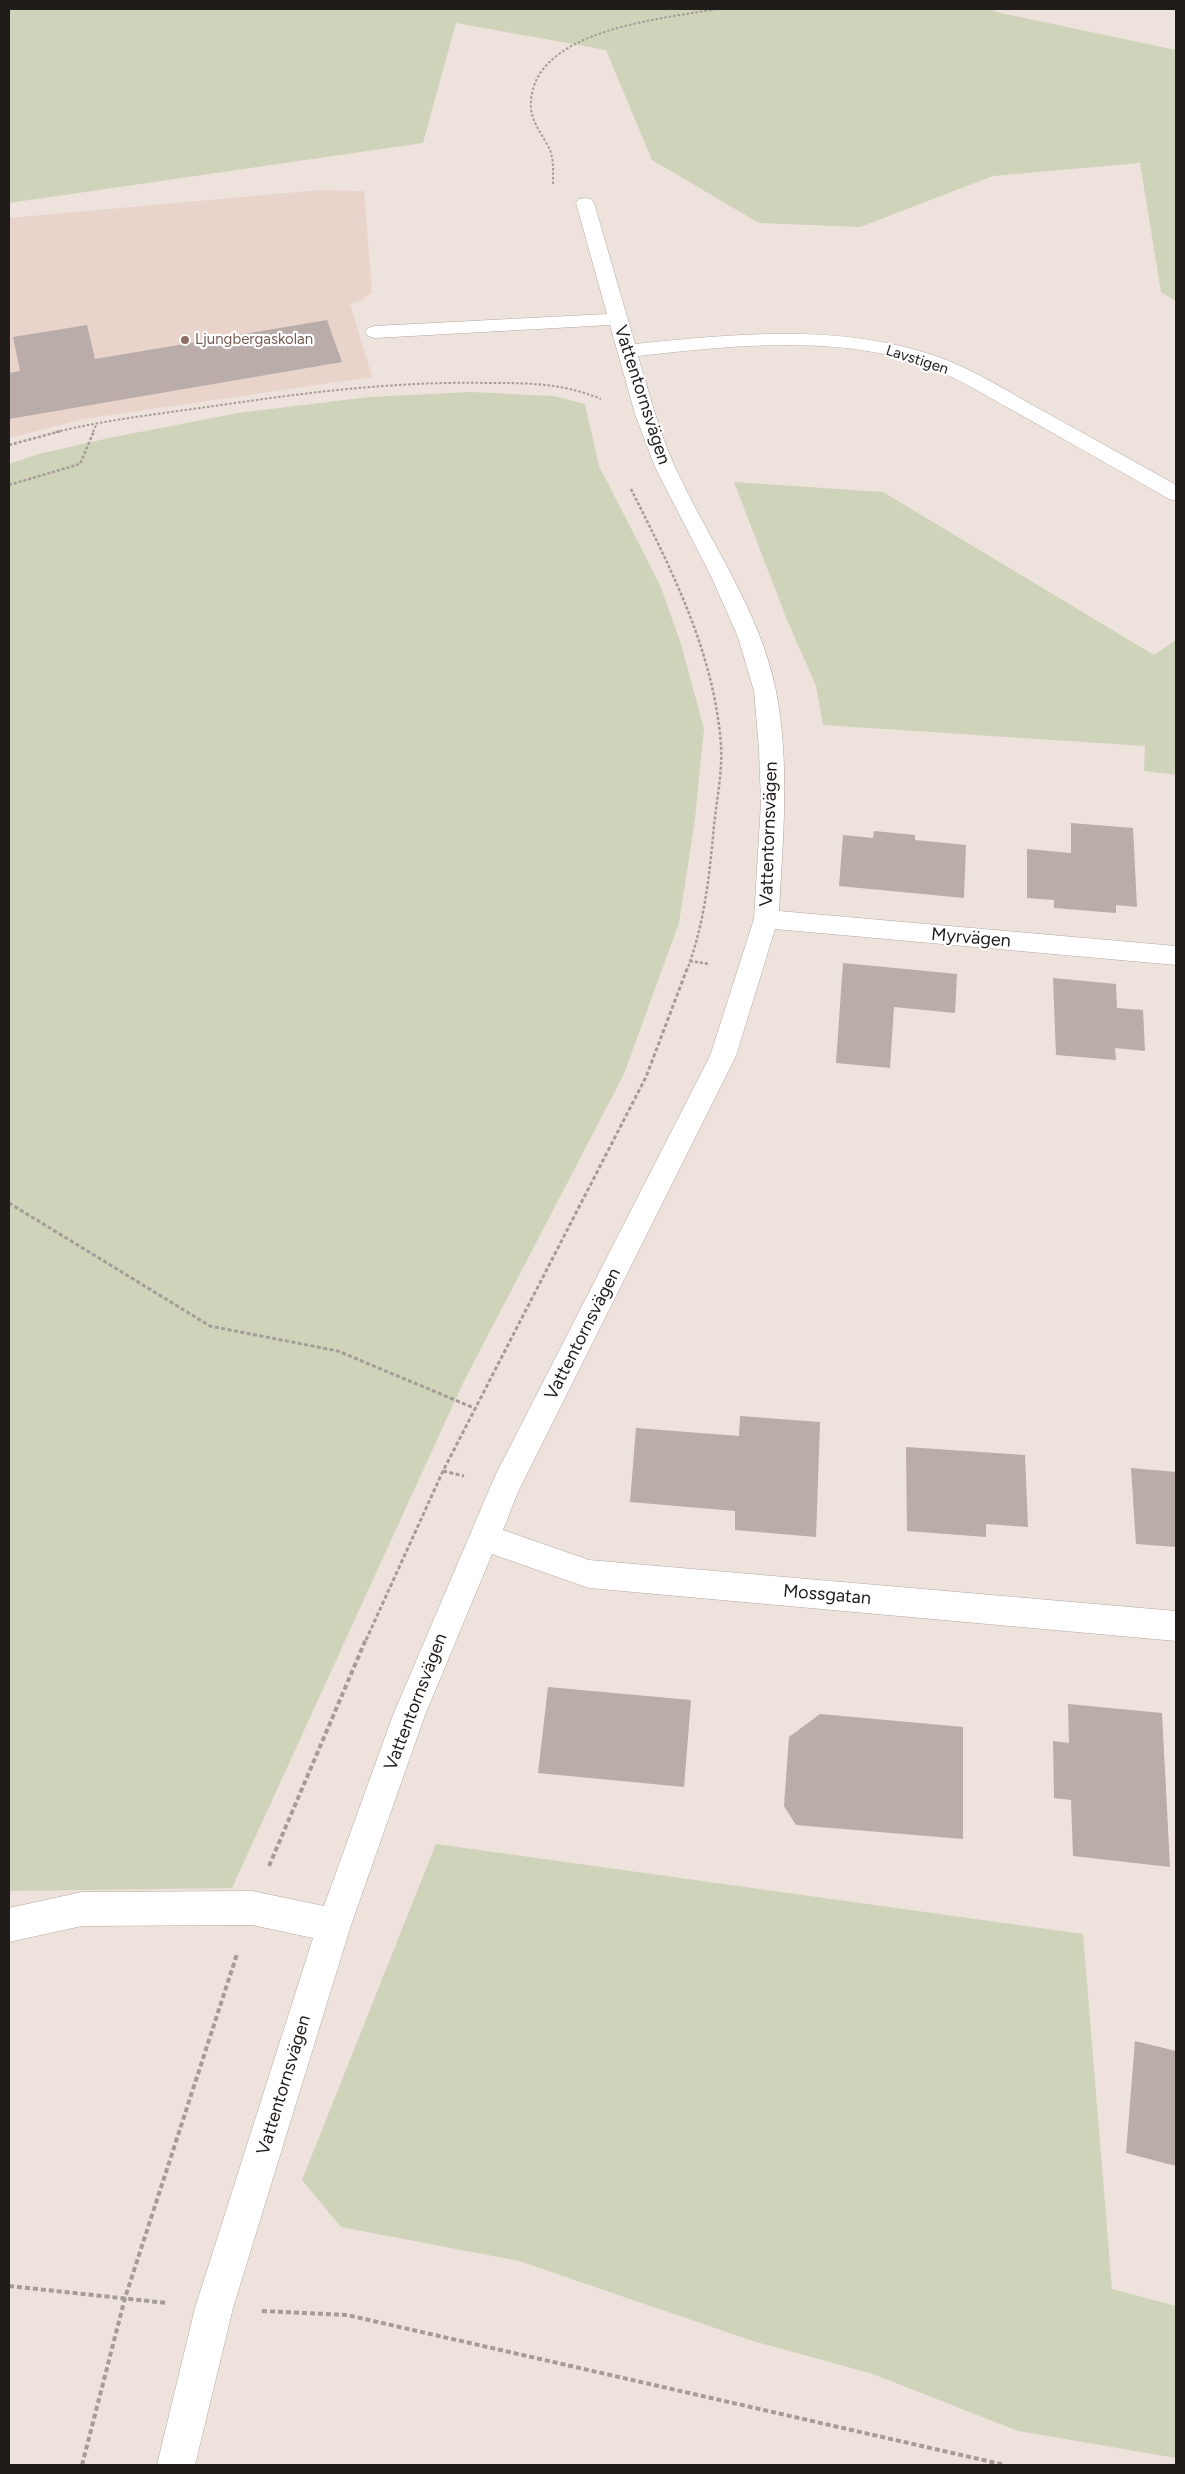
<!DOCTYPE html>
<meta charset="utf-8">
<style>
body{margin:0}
#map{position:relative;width:1185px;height:2474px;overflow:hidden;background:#eee2dc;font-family:Figtree,sans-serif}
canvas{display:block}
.frame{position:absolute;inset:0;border:10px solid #201c1a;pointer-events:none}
</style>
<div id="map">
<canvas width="1185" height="2474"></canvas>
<div class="frame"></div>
</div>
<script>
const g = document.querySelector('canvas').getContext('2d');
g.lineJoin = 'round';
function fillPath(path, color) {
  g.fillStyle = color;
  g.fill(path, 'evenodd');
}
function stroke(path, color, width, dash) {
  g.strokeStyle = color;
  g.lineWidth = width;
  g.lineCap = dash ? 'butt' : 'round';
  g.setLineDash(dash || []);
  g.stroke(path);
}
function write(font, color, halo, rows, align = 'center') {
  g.font = font + ' Figtree,sans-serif';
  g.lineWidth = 4.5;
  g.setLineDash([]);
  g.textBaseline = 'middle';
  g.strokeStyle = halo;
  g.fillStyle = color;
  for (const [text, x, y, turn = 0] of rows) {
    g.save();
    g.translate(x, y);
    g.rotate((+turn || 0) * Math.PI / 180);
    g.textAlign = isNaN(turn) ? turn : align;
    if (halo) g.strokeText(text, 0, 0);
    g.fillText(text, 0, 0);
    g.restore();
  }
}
const built = new Path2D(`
 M 320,190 L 364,191 L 372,292 L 363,300 L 350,303 L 372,377 L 84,419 L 9,438 L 9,218 Z`);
const green = new Path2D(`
 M 9,9 L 991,9 L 996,12 L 1176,50 L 1176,301 L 1161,292 L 1140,163 L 993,176 L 860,227 L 759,223 L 652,160 L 606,50 L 456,23 L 423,143 L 9,203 Z
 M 470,392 L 554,396 L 585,404 L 599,466 L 660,585 L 681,644 L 704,729 L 695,819 L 679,923 L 624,1074 L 463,1383 L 232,1888 L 9,1891 L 9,464 L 39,454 L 109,438 L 238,413 L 369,397 Z
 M 734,482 L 883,492 L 1154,655 L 1176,640 L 1176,775 L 1144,771 L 1145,746 L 823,725 L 816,686 L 787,620 Z
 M 436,1844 L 1083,1934 L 1112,2289 L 1176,2306 L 1176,2458 L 1018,2431 L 873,2374 L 753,2341 L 519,2261 L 341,2227 L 302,2180 Z`);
const building = new Path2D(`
 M 327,320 L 342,362 L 9,419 L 9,373 L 20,371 L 13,337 L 87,325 L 95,359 Z
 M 1071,823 L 1133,828 L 1137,907 L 1116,905 L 1116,913 L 1054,908 L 1054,900 L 1027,898 L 1027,849 L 1071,853 Z
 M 874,831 L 915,835 L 915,840 L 966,845 L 964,898 L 839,886 L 843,835 L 873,838 Z
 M 843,963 L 957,974 L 955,1013 L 894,1007 L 890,1068 L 836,1063 Z
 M 1053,978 L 1116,984 L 1117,1008 L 1143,1010 L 1145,1051 L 1115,1048 L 1116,1060 L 1056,1055 Z
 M 740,1416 L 820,1422 L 816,1537 L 735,1530 L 735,1511 L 630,1502 L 636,1428 L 739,1436 Z
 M 906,1447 L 1025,1455 L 1028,1527 L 986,1524 L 986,1537 L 907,1531 Z
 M 1131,1468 L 1176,1472 L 1176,1547 L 1136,1544 Z
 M 548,1687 L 691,1700 L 684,1787 L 538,1773 Z
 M 1068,1704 L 1162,1713 L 1170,1867 L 1073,1856 L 1071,1800 L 1054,1798 L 1053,1741 L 1069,1743 Z
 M 820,1714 L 963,1727 L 963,1839 L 796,1825 L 784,1806 L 789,1737 Z
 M 1135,2041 L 1176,2051 L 1176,2166 L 1126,2153 Z`);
const pathFar3 = new Path2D(`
 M 553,184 C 553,172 554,161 550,150 C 544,137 532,123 531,108 C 527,30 661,19 717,9
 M 56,432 C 110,419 166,413 221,405 C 310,392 399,381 489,383 C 530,383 562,383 601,399
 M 93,432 L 97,423`);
const pathFar2 = new Path2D(`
 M 9,445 L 61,431
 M 9,485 L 80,464 L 94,431
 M 631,489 C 672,571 714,652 721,745 C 723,772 715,809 713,836 C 709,881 703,928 687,970
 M 690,961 L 709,964`);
const pathFar1 = new Path2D(`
 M 9,1203 L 210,1326 L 338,1351 L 474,1408
 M 443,1471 L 464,1476
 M 366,1640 L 443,1471 L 646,1077 L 687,969`);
const path = new Path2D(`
 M 269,1866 L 366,1639
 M 9,2286 L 167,2303
 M 262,2311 L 347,2315 L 1005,2465
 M 82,2465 L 125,2298 L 237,1954`);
const minor = new Path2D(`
 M 585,198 L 591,199 L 594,203 L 635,344 C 735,334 838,323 936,356 C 968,367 997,385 1027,402 C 1077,430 1127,457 1176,485 L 1176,501 L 1169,499 C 1117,469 1065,440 1014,411 C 981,393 949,372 912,361 C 823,335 729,346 638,356 C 649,393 659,431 675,467 C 709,541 760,610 776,691 C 790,763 783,838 779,911 L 1176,946 L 1176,965 L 775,929 L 736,1056 L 518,1492 L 503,1530 L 589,1560 L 1176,1611 L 1176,1641 L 589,1588 L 492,1554 L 425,1715 L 351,1925 L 233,2308 L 195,2465 L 157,2465 L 195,2308 L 313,1938 L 252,1925 L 82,1926 L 9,1942 L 9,1908 L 82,1892 L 252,1891 L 324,1906 L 393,1715 L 495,1476 L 710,1056 L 754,919 L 761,803 L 759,749 L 754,691 L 738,637 L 711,576 L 655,467 L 635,414 L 610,325 L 375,338 L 368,336 L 365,332 L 368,328 L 375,326 L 607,314 L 576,203 L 579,199 Z`);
const markers = [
 [185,340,5,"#8d6e63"]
];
const farEducationnames = [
 ["Ljungbergaskolan",195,340]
];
const farStreetnames = [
 ["Lavstigen",917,360,18]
];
const streetNames = [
 ["Vattentornsvägen",642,395,72],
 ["Vattentornsvägen",769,834,-88],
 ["Myrvägen",971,938,5],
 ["Vattentornsvägen",583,1334,-63],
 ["Mossgatan",827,1595,5],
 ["Vattentornsvägen",416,1702,-69],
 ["Vattentornsvägen",284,2085,-73]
];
fillPath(built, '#e8d4cb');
fillPath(green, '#cfd3ba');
fillPath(building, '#b9aca9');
stroke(minor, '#b2a7a1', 1);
stroke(pathFar3, '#a59c98', 2, [2.5, 2]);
stroke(pathFar2, '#a59c98', 2.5, [3, 2]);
stroke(pathFar1, '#a59c98', 3, [4, 2.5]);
stroke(path, '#a59c98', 4, [5, 3]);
fillPath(minor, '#fff');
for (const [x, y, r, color] of markers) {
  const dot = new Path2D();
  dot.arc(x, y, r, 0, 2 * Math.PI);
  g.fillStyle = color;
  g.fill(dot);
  stroke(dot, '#fff', 2);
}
write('15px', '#785e54', '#fff', farEducationnames, 'left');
write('15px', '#201c1a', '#fff', farStreetnames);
write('18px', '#201c1a', '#fff', streetNames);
</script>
